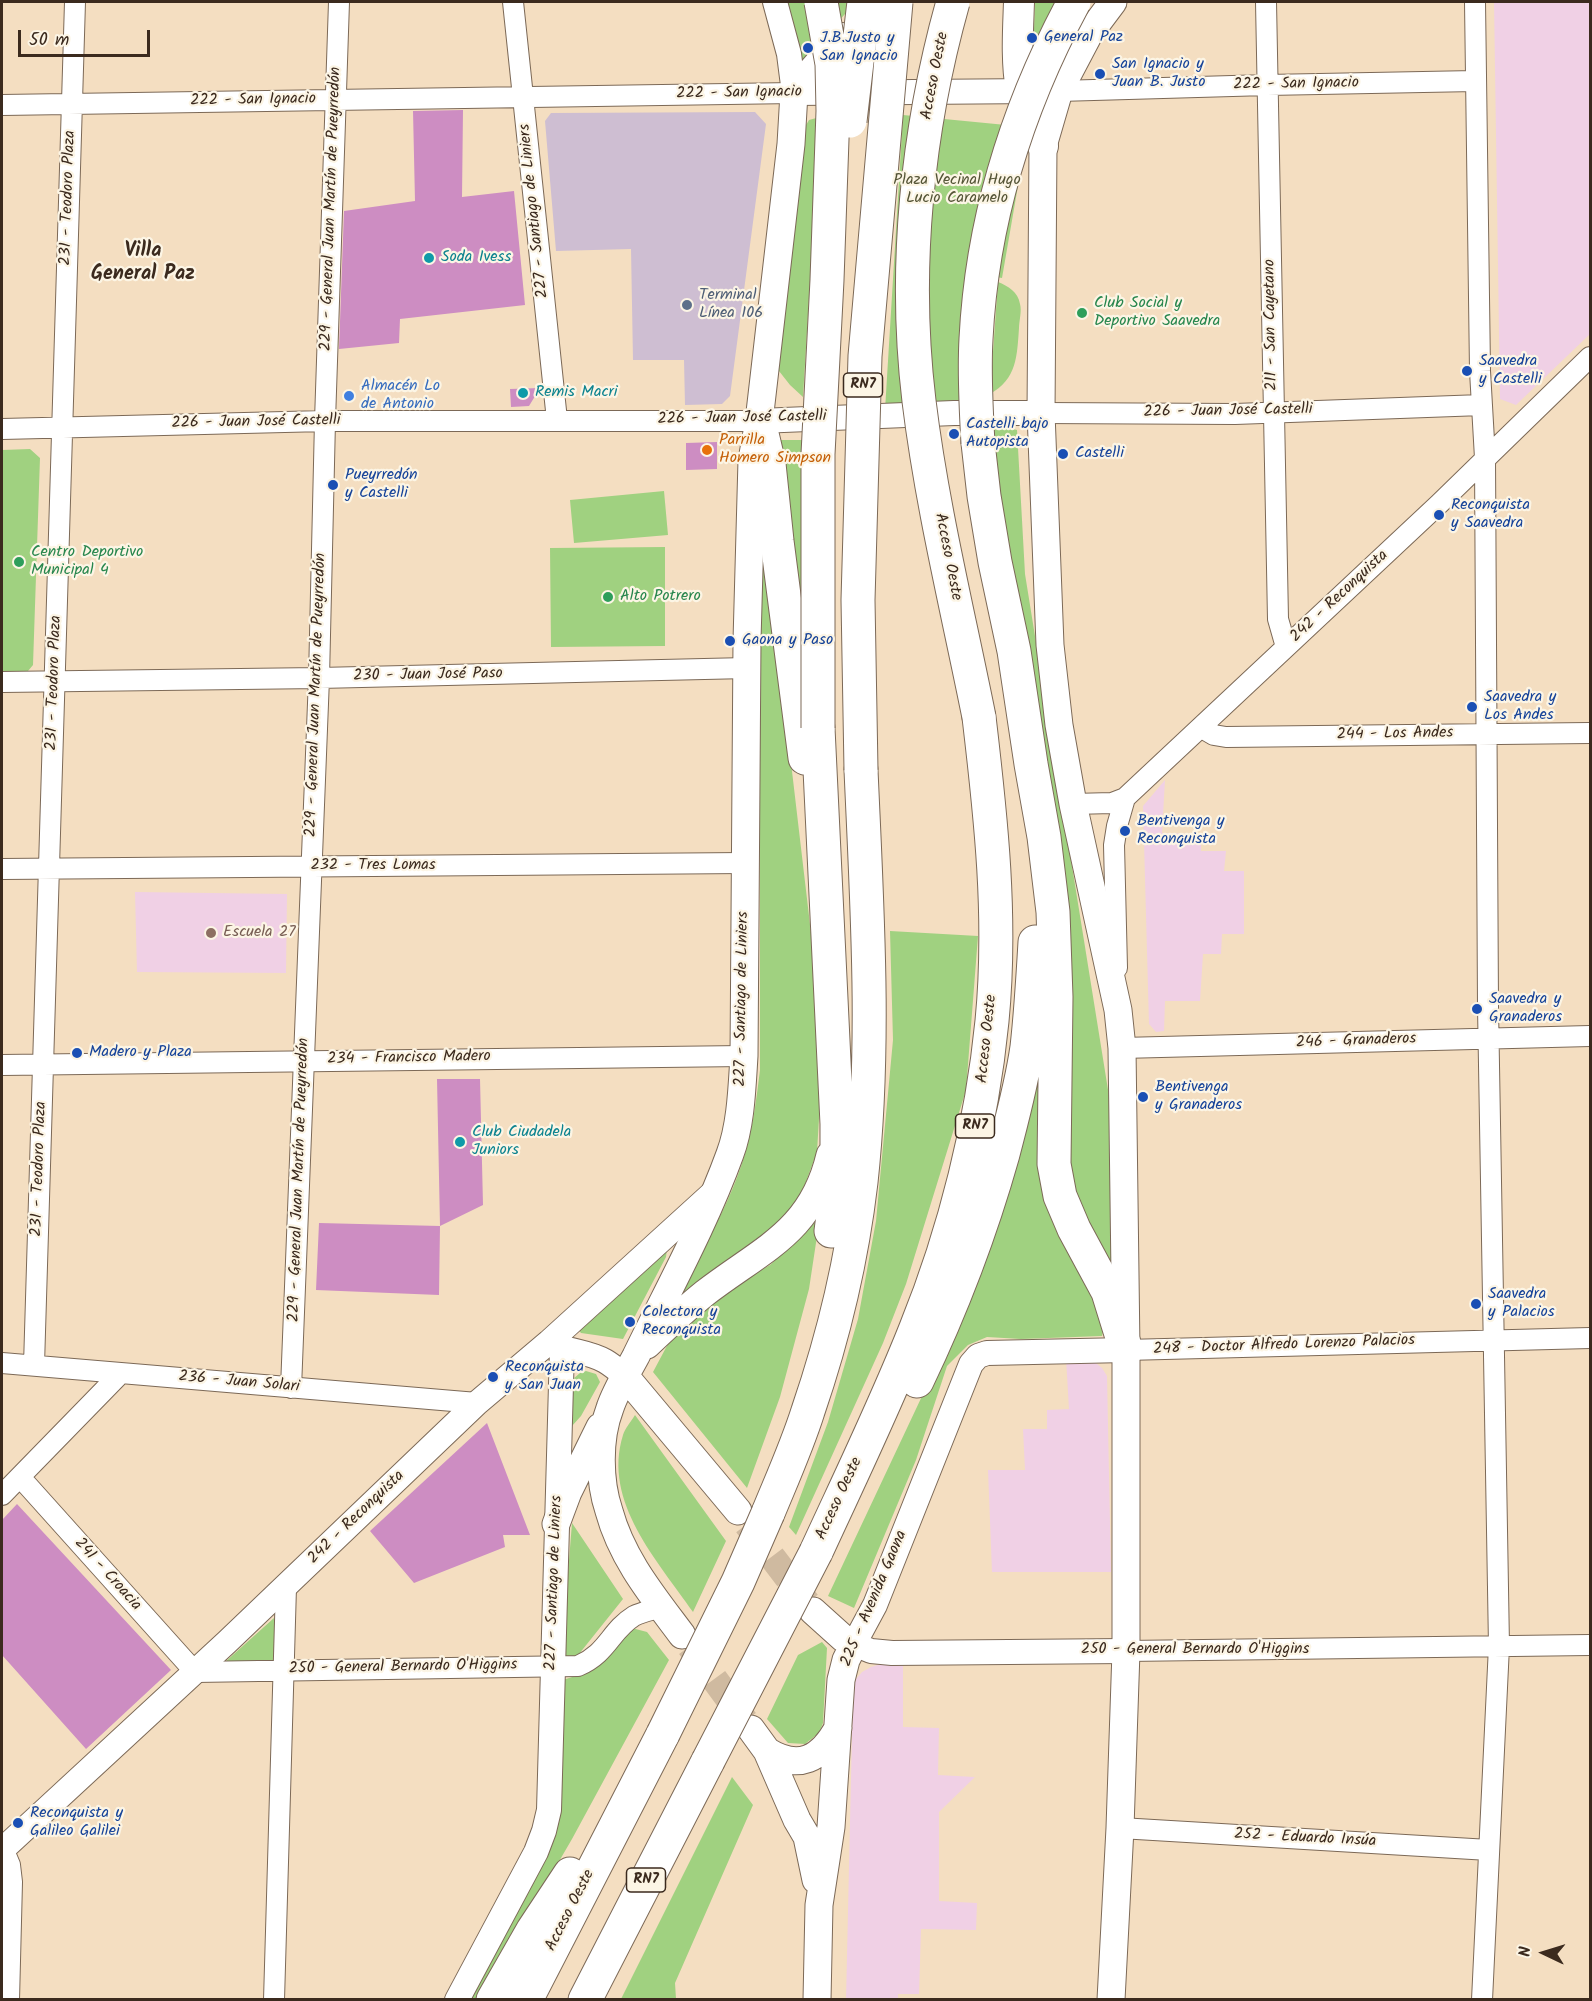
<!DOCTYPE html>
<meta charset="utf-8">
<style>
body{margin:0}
#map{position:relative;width:1592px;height:2001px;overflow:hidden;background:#f4dec1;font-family:Kalam,sans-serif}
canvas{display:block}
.frame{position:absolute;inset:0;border:3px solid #3b2a1e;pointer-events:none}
.north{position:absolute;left:1514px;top:1923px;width:60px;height:60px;-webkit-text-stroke:4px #fcf5e5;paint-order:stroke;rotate:274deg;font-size:16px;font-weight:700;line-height:24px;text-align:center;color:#3b2a1e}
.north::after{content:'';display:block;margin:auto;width:21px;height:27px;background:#3b2a1e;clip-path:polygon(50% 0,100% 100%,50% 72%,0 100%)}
.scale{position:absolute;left:18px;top:30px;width:132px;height:27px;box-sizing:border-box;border:3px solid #3b2a1e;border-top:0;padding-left:8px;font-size:18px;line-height:21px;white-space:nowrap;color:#3b2a1e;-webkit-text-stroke:4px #fcf5e5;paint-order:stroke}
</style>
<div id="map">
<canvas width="1592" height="2001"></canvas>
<div class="frame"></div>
<div class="north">N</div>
<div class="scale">50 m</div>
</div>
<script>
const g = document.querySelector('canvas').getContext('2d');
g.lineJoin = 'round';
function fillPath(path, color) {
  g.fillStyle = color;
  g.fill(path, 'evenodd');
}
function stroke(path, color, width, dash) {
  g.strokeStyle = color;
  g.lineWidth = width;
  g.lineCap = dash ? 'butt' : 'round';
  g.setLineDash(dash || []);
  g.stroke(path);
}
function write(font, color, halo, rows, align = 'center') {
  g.font = font + ' Kalam,sans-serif';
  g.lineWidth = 4.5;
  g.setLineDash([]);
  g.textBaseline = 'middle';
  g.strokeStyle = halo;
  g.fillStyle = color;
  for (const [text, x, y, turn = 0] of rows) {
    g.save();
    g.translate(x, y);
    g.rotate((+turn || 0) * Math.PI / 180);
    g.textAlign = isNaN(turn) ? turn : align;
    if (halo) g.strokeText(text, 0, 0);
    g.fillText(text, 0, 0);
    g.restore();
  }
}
const built = new Path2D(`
 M 1494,2 L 1590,2 L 1590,334 L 1516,405 L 1500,399 Z
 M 1165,780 L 1162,833 L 1201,834 L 1201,851 L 1226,851 L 1224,871 L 1244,871 L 1244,934 L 1222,934 L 1221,954 L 1203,954 L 1200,1001 L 1165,1001 L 1164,1031 L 1156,1032 L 1149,1024 L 1143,806 Z
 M 135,892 L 287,894 L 286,973 L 137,972 Z
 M 1066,1358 L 1092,1360 L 1102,1368 L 1107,1376 L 1111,1572 L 992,1572 L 988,1470 L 1025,1470 L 1023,1429 L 1047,1429 L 1047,1410 L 1069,1409 Z
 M 881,1664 L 903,1664 L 903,1727 L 939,1728 L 938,1775 L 975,1777 L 939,1812 L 939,1901 L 977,1903 L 976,1930 L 921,1929 L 919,1994 L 898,1994 L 898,1999 L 846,2000 L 853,1689 L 856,1679 L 862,1672 L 871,1667 Z`);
const industrial = new Path2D(`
 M 755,112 L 766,124 L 730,396 L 722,404 L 685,405 L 684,360 L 633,360 L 631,249 L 556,251 L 545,121 L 551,113 Z`);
const green = new Path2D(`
 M 782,2 L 862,2 L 845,14 L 803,61 L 796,58 Z
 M 1035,2 L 1062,2 L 1033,55 Z
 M 903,115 L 1006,125 L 1023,157 L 1002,278 L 973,273 L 967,409 L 885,410 Z
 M 820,117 L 803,397 L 790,385 L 779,371 L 780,326 L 796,142 L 809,120 Z
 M 998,282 C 1008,286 1018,292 1020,304 C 1022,311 1019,321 1019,328 C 1017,356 1017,379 990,394 Z
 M 993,424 L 1017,430 L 1025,574 L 1114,1127 L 1113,1270 L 1066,1182 L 1000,518 Z
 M 776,440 L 805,440 L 803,659 Z
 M 30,449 L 40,458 L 33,665 L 28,671 L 2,671 L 2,450 Z
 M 760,470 L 772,601 L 813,950 L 821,1085 L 817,1152 L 800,1198 L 760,1242 L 662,1320 C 694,1263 732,1206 748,1143 C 754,1119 757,1094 760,1070 Z
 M 664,491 L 668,535 L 574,543 L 570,500 Z
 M 665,547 L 665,646 L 551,647 L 550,548 Z
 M 1047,913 L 1049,1155 L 1105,1323 L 1102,1336 L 1021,1339 L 987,1337 L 968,1345 L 947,1366 L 916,1460 L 854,1608 L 828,1596 L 947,1343 Z
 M 890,931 L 978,936 L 966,1090 L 906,1284 L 883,1343 L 796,1535 L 789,1527 L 828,1422 L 858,1319 L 876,1221 L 893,1040 Z
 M 814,1223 L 819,1223 L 809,1289 L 780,1397 L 747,1488 L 653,1372 L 669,1342 L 715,1296 L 770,1265 Z
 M 667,1249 L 666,1257 L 623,1339 L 581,1333 L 577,1328 Z
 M 586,1371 L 596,1374 L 600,1382 L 581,1416 L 572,1426 L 573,1379 L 580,1373 Z
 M 635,1415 L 726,1541 L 693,1612 C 658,1561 602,1502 623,1435 C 625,1428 631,1422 635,1415 Z
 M 572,1523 L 623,1599 L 575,1659 L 561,1660 Z
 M 274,1618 L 274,1662 L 225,1662 Z
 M 628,1627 L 647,1632 L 669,1660 L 572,1839 L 479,1999 L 468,2000 L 552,1831 L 561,1680 C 593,1674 608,1651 628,1627 Z
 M 822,1642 L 827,1648 L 823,1723 L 819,1733 L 805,1744 L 788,1743 L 767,1719 L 798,1655 Z
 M 732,1777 L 753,1805 L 675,1983 L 676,1999 L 621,1999 Z`);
const building = new Path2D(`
 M 463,110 L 462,197 L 514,191 L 525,305 L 400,319 L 399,343 L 339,349 L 344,211 L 415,201 L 413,111 Z
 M 540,388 L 529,406 L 511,407 L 510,389 Z
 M 717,442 L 717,469 L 686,470 L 686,443 Z
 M 437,1079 L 480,1079 L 483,1205 L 440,1226 Z
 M 319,1223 L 440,1226 L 439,1295 L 316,1290 Z
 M 487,1423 L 530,1535 L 503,1535 L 505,1547 L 414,1583 L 370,1531 Z
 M 17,1504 L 171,1670 L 86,1749 L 2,1655 L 2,1520 Z`);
const secondaryTunnel = new Path2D(`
 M 747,1524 L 807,1603
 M 690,1646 L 745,1721`);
const minor = new Path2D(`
 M 513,2 L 557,420
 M 1266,2 L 1278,619 L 1286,647
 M 1475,2 L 1480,371 L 1485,458 L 1488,1007 L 1499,1646 L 1482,2000
 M 1059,91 L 1267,85 L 1475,81
 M 2,105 L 794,93
 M 1041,413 L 1235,414 L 1482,405
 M 2,429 L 325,421 L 759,421
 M 2,682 L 319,678 L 747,668
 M 1202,728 L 1214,735 L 1226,737 L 1590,733
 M 1073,804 L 1112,803 L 1125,798 L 1439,504 L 1590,357
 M 2,869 L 745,863
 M 1117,968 L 1114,845 L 1117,826 L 1125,798
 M 1122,1048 L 1590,1036
 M 2,1065 L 744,1056
 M 1126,1350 L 1590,1338
 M 2,1363 L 477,1403
 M 34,1365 L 75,2
 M 291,1388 L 319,678 L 325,421 L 339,2
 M 20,1477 L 195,1672 L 578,1666 C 608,1653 610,1631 634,1616 C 642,1612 652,1610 661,1607
 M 2,1495 L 120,1374
 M 1126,1651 L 1590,1645
 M 1120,1828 L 1489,1850
 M 2,1846 L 10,1865 L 12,1882 L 9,2000
 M 274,2000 L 286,1587`);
const tertiary = new Path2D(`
 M 775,2 L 789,54 L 794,93 L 1037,91
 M 759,421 L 954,413 L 1041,413
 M 549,1342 C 568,1352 588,1351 605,1361 C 612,1365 619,1371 625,1376
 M 1126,1350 L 987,1353 L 978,1356 L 971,1364 L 875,1605 L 854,1644 L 871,1651 L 892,1653 L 1126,1651
 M 2,1850 L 227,1642 L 477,1403 L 549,1342 L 715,1191
 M 457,2000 L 536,1852 L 544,1831 L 549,1810 L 562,1349`);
const secondary = new Path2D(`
 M 647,1345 C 666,1327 685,1309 705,1293 C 762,1249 812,1232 830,1155
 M 625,1376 L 738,1511
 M 556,1524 L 568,1492 L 600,1427
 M 813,1611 L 843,1638 L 854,1644 L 846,1660 L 841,1680 L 831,1827 L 819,1905 L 817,2000
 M 682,1635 C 653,1596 622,1559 609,1511 C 599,1481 598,1439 610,1408 C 616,1390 627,1373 636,1356 C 668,1290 705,1223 730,1154 C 741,1125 742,1087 744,1056 L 747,641 L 752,460 L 759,421 L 791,144 L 794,93
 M 751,1729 L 767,1751 L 797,1820 L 807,1837 L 816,1880
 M 767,1751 C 799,1771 821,1759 838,1728
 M 1111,2000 L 1120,1828 L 1126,1651 L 1126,1350 L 1122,1048 L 1118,1010 L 1073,804 L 1059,725 L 1050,645 L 1041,413 L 1043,146 L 1059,91 L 1089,34 L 1113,2`);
const primary = new Path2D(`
 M 1019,2 C 1018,31 1016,61 1021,90 C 1025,109 1035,128 1043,146
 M 794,93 L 842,38`);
const motorway = new Path2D(`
 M 759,421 L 769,464 L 777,541 L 805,758
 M 978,443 L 984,496 L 995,562 L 1014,651 L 1031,764 L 1044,837 L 1053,912 L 1056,997 L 1054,1164 L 1060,1196 L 1074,1229 L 1108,1292 L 1126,1350
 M 818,728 L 837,1124 L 837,1186 L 831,1231
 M 917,1381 C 952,1308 981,1232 1003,1154 C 1012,1119 1022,1083 1027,1047 C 1031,1012 1033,977 1035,942
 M 768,1513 C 782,1479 797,1446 808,1411 C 833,1338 852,1259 861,1182 C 876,1045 867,907 861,770
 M 816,1552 C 850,1478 886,1404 916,1328 C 955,1232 982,1123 992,1021 C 1002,919 991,818 979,717
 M 493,2000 L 533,1930 L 570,1874
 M 526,2000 L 663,1734
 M 585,2000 L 708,1761`);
const motorwayBridge = new Path2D(`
 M 953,2 C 917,130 903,269 919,401 C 932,507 958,612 979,717
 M 850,121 L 864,2
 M 978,443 C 976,409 974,374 976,339 C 982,220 1018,106 1074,2
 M 818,728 L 818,454 L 827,280 L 833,111 L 832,64 L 821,2
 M 861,770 L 858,600 L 865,356 L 896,2
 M 663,1734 L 738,1582 L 768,1513
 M 708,1761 L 816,1552`);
const markers = [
 [1032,38,6,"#1a4fb4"],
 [808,48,6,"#1a4fb4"],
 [1100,74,6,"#1a4fb4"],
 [429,258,6,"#0f9aa8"],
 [687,305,6,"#5c6f8a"],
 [1082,313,6,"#2e9e5b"],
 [1467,371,6,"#1a4fb4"],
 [523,393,6,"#0f9aa8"],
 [349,396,6,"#3f7fe0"],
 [954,434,6,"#1a4fb4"],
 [707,450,6,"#e8710a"],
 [1063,454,6,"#1a4fb4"],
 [333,485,6,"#1a4fb4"],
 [1439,515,6,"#1a4fb4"],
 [19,562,6,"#2e9e5b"],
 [608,597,6,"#2e9e5b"],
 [730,641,6,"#1a4fb4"],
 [1472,707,6,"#1a4fb4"],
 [1125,831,6,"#1a4fb4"],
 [211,933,6,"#8d6e63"],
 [1477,1009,6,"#1a4fb4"],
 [77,1053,6,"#1a4fb4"],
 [1143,1097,6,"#1a4fb4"],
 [460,1142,6,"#0f9aa8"],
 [1476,1304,6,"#1a4fb4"],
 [630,1322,6,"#1a4fb4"],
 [493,1377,6,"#1a4fb4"],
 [18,1823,6,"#1a4fb4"]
];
const shields = [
 [863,385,39],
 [975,1126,39],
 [646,1880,39]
];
const shieldNames = [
 ["RN7",863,385],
 ["RN7",975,1126],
 ["RN7",646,1880]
];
const transitNames = [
 ["General Paz",1044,38],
 ["J.B.Justo y",820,39],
 ["San Ignacio",820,57],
 ["San Ignacio y",1112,65],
 ["Juan B. Justo",1112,83],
 ["Saavedra",1479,362],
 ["y Castelli",1479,380],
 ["Castelli bajo",966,425],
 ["Autopista",966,443],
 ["Castelli",1075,454],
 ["Pueyrredón",345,476],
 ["y Castelli",345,494],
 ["Reconquista",1451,506],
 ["y Saavedra",1451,524],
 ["Gaona y Paso",742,641],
 ["Saavedra y",1484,698],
 ["Los Andes",1484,716],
 ["Bentivenga y",1137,822],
 ["Reconquista",1137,840],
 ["Saavedra y",1489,1000],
 ["Granaderos",1489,1018],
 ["Madero y Plaza",89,1053],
 ["Bentivenga",1155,1088],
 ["y Granaderos",1155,1106],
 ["Saavedra",1488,1295],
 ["y Palacios",1488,1313],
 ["Colectora y",642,1313],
 ["Reconquista",642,1331],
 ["Reconquista",505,1368],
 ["y San Juan",505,1386],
 ["Reconquista y",30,1814],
 ["Galileo Galilei",30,1832]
];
const streetNames = [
 ["Acceso Oeste",936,76,-79],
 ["222 - San Ignacio",1296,85,-1],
 ["222 - San Ignacio",739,94,-1],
 ["222 - San Ignacio",253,101,-1],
 ["231 - Teodoro Plaza",69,198,-88],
 ["229 - General Juan Martín de Pueyrredón",332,209,-88],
 ["227 - Santiago de Liniers",535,211,-96],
 ["211 - San Cayetano",1272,325,-91],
 ["226 - Juan José Castelli",1228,412,-1],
 ["226 - Juan José Castelli",742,419,-1],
 ["226 - Juan José Castelli",256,423,-1],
 ["Acceso Oeste",947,557,79],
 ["242 - Reconquista",1340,597,-43],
 ["230 - Juan José Paso",428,676,-1],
 ["231 - Teodoro Plaza",55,683,-88],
 ["229 - General Juan Martín de Pueyrredón",317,695,-88],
 ["244 - Los Andes",1395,735,-1],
 ["232 - Tres Lomas",373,866],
 ["227 - Santiago de Liniers",743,999,-89],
 ["Acceso Oeste",988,1039,-84],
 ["246 - Granaderos",1356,1042,-2],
 ["234 - Francisco Madero",409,1059,-1],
 ["231 - Teodoro Plaza",40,1169,-88],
 ["229 - General Juan Martín de Pueyrredón",300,1180,-88],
 ["248 - Doctor Alfredo Lorenzo Palacios",1284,1346,-2],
 ["236 - Juan Solari",239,1383,5],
 ["Acceso Oeste",840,1499,-65],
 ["242 - Reconquista",357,1518,-44],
 ["241 - Croacia",107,1575,48],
 ["227 - Santiago de Liniers",555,1583,-88],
 ["225 - Avenida Gaona",875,1599,-67],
 ["250 - General Bernardo O'Higgins",1195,1650],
 ["250 - General Bernardo O'Higgins",403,1668,-1],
 ["252 - Eduardo Insúa",1305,1839,3],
 ["Acceso Oeste",571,1911,-63]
];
const parkNames = [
 ["Plaza Vecinal Hugo",957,181],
 ["Lucio Caramelo",957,199]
];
const cultureNames = [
 ["Soda Ivess",441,258],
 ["Remis Macri",535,393],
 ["Club Ciudadela",472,1133],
 ["Juniors",472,1151]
];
const serviceNames = [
 ["Terminal",699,296],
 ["Línea 106",699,314]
];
const leisureNames = [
 ["Club Social y",1094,304],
 ["Deportivo Saavedra",1094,322],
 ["Centro Deportivo",31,553],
 ["Municipal 4",31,571],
 ["Alto Potrero",620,597]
];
const shopNames = [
 ["Almacén Lo",361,387],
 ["de Antonio",361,405]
];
const foodNames = [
 ["Parrilla",719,441],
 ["Homero Simpson",719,459]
];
const educationNames = [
 ["Escuela 27",223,933]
];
const quarterNames = [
 ["Villa",143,253],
 ["General Paz",143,276]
];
fillPath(built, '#f0d0e5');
fillPath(industrial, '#cebed2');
fillPath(green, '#a0d180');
fillPath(building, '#cd8dc2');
stroke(secondaryTunnel, '#cfbaa0', 27, [27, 14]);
stroke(minor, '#7c6957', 22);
stroke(tertiary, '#7c6957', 26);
stroke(secondary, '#7c6957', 29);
stroke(primary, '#7c6957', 32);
stroke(motorway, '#7c6957', 35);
stroke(minor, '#fff', 20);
stroke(tertiary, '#fff', 24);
stroke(secondary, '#fff', 27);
stroke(primary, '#fff', 30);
stroke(motorway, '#fff', 33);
stroke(motorwayBridge, '#7c6957', 35, []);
stroke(motorwayBridge, '#fff', 33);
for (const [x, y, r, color] of markers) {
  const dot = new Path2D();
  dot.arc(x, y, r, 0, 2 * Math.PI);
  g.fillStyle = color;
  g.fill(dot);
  stroke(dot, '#fcf5e5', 2);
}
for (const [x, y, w] of shields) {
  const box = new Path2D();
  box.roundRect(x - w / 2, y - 12, w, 24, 4.5);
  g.fillStyle = '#fcf5e5';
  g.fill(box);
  stroke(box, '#3b2a1e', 1.5);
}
write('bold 15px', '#3b2a1e', null, shieldNames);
write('16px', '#164399', '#fcf5e5', transitNames, 'left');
write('16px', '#3b2a1e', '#fcf5e5', streetNames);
write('16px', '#545436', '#fcf5e5', parkNames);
write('16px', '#0d838f', '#fcf5e5', cultureNames, 'left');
write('16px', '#4e5e75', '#fcf5e5', serviceNames, 'left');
write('16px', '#27864d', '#fcf5e5', leisureNames, 'left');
write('16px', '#366cbe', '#fcf5e5', shopNames, 'left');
write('16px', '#c56008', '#fcf5e5', foodNames, 'left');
write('16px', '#785e54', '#fcf5e5', educationNames, 'left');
write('bold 20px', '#3b2a1e', '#fcf5e5', quarterNames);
</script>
